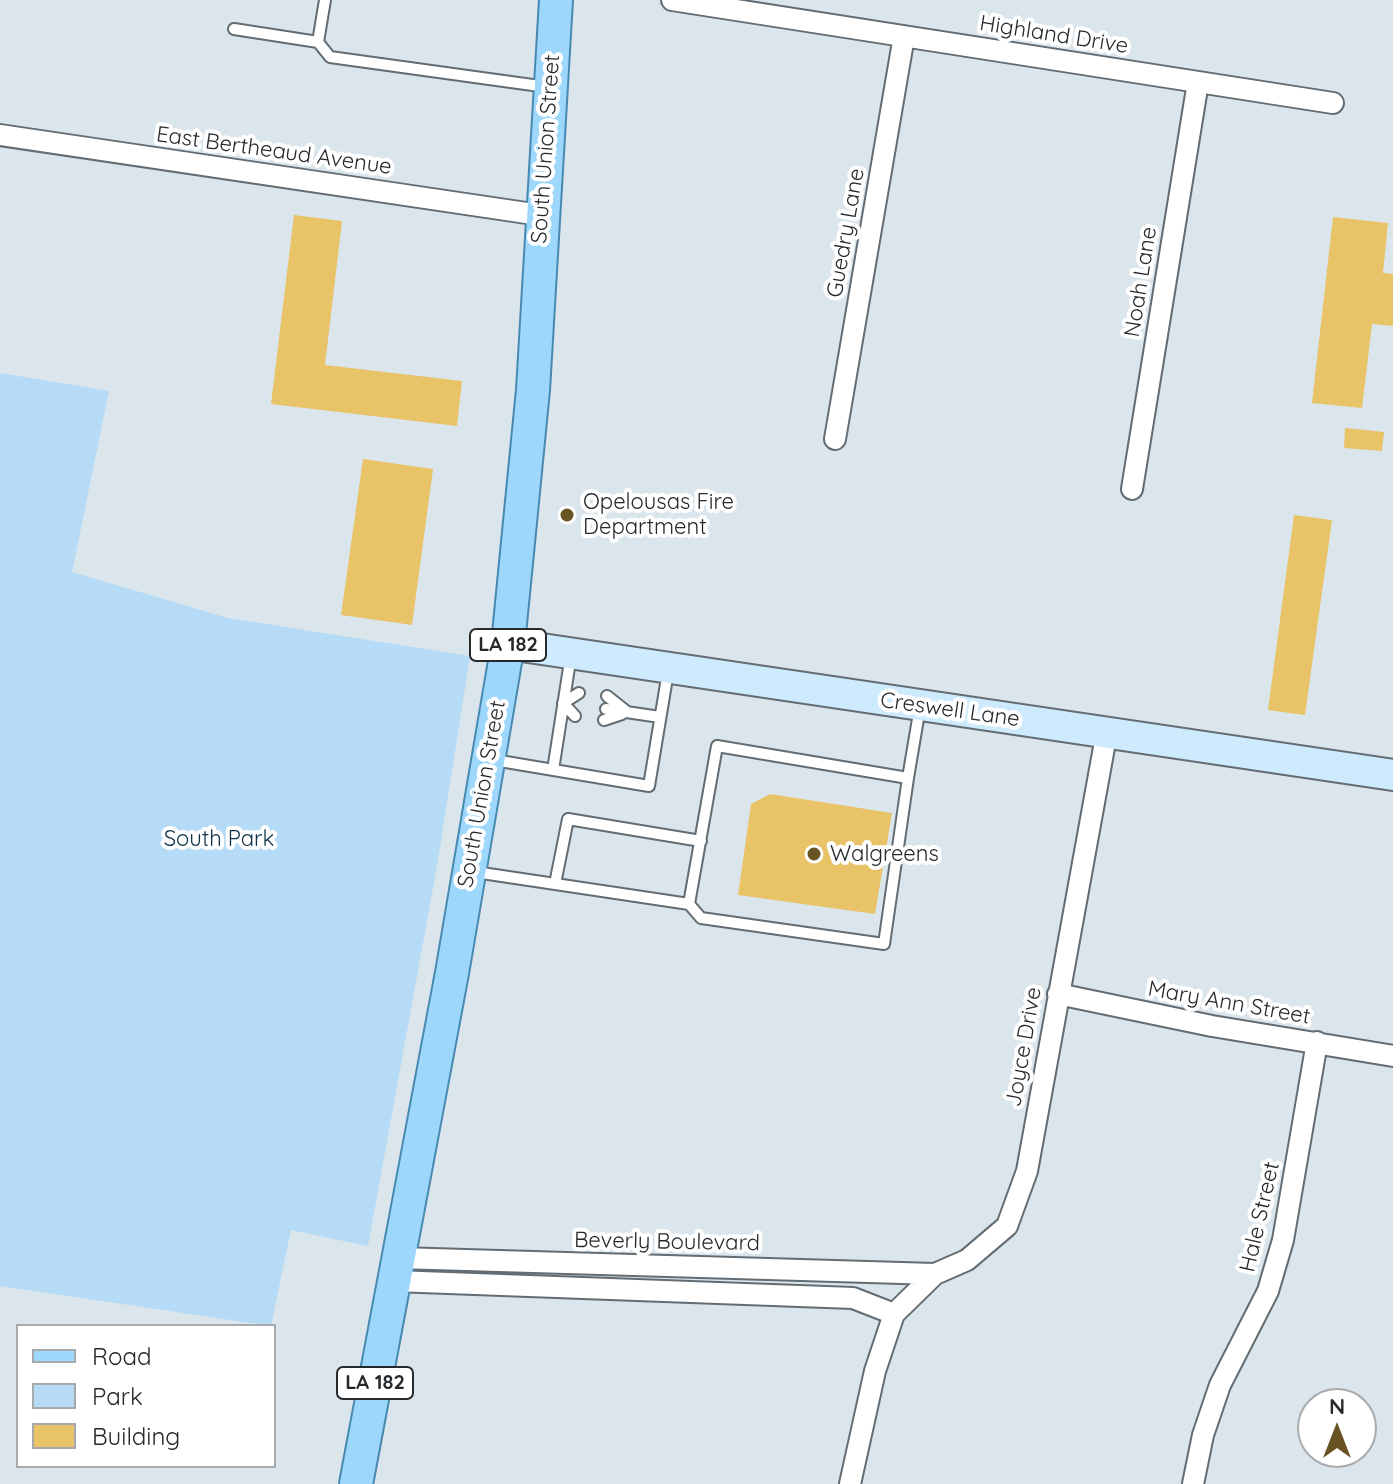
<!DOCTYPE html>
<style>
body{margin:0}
#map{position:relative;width:1393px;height:1484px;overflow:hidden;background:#dbe5ec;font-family:Quicksand,sans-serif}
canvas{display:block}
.legend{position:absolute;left:16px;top:1324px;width:260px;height:144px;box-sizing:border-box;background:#fff;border:2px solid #a8a9ab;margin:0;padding:10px 14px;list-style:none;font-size:24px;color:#26292c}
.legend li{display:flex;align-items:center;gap:16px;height:40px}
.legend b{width:40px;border:2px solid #a8a9ab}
.north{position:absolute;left:1297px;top:1388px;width:80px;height:80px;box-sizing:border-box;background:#fff;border:2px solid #a8a9ab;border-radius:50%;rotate:0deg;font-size:22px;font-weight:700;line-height:32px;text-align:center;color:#26292c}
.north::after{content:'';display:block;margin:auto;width:28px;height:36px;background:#685423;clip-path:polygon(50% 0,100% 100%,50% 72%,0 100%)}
</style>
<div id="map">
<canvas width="1393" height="1484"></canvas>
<ul class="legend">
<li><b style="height:10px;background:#9dd7fc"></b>Road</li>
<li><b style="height:22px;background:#b6dbf6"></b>Park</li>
<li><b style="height:22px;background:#e8c368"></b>Building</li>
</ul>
<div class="north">N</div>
</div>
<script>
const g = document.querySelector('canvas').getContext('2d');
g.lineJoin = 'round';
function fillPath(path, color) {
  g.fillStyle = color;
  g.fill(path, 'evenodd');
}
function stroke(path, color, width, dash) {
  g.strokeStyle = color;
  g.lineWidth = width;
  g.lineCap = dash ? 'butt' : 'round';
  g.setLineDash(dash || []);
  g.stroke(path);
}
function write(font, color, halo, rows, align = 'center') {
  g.font = font + ' Quicksand,sans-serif';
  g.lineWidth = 8;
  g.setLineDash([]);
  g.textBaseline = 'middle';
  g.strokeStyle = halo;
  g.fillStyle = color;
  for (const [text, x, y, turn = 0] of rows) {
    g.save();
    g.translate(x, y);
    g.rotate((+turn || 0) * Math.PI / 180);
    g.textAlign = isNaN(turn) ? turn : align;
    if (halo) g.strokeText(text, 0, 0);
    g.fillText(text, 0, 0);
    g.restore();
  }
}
const green = new Path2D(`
 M 0,373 L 109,391 L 72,572 L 228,618 L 470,656 L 438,860 L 368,1246 L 291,1230 L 271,1326 L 0,1286 Z`);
const building = new Path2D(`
 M 294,215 L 342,221 L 325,365 L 462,381 L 457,426 L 271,404 Z
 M 1333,217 L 1388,223 L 1383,273 L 1393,274 L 1393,326 L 1372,324 L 1362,408 L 1312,403 Z
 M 1345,428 L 1384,432 L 1382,451 L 1344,448 Z
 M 363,459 L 433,469 L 412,625 L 341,615 Z
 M 1294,515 L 1332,520 L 1305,715 L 1268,710 Z
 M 770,794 L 892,813 L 875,914 L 738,895 L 751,804 Z`);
const service = new Path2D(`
 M 234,29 L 318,42 L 325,0
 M 318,42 L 330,57 L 547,87
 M 607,696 L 626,711
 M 563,703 L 579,693
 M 563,703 L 575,716
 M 606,709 L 660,717
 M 604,720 L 622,714
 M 494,760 L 649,786 L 668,672
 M 553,770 L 571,655
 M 475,872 L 689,904 L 717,746 L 908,778 L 920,707
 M 555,884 L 568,819 L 701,841
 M 689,904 L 701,918 L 884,944 L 908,778`);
const minor = new Path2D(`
 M 672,0 L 1333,103
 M 0,135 L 540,215
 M 835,439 L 904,36
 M 1132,489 L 1198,82
 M 1058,994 L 1212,1026 L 1393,1056
 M 399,1258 L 935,1274
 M 394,1281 L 853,1298 L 894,1314
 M 850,1484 L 875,1371 L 894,1314 L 935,1274 L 967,1260 L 1007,1226 L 1027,1171 L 1107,731
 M 1193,1484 L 1203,1435 L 1220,1385 L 1268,1291 L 1283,1240 L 1317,1042`);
const secondary = new Path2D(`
 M 508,644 L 1393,775`);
const primary = new Path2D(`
 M 356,1484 L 452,973 L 508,644 L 533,390 L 556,0`);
const markers = [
 [567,515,8,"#685423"],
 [814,854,8,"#685423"]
];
const shields = [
 [508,645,76],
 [375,1383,76]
];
const shieldNames = [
 ["LA 182",508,645],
 ["LA 182",375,1383]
];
const streetNames = [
 ["Highland Drive",1054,35,9],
 ["South Union Street",546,149,-86],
 ["East Bertheaud Avenue",274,151,8],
 ["Guedry Lane",846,233,-80],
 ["Noah Lane",1141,282,-81],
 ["Creswell Lane",950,710,8],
 ["South Union Street",482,794,-80],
 ["Mary Ann Street",1229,1003,10],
 ["Joyce Drive",1024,1047,-80],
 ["Hale Street",1260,1217,-77],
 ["Beverly Boulevard",667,1242,1]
];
const poiNames = [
 ["Opelousas Fire",583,502],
 ["Department",583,527],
 ["Walgreens",830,854]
];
const parkNames = [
 ["South Park",219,839]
];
fillPath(green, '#b6dbf6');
fillPath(building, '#e8c368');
stroke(service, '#636c72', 14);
stroke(minor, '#636c72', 24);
stroke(secondary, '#636c72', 34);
stroke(primary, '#4889b2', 36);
stroke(service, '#fff', 10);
stroke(minor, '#fff', 20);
stroke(secondary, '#ceebfe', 30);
stroke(primary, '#9dd7fc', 32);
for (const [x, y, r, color] of markers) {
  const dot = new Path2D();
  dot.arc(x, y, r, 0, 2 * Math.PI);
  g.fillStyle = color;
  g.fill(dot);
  stroke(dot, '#fff', 3);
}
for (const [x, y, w] of shields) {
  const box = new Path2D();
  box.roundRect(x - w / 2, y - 16, w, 32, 6);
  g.fillStyle = '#fff';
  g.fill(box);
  stroke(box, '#26292c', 2);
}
write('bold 20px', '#26292c', null, shieldNames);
write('22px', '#26292c', '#fff', streetNames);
write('22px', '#26292c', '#fff', poiNames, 'left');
write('22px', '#0c324a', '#fff', parkNames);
</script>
